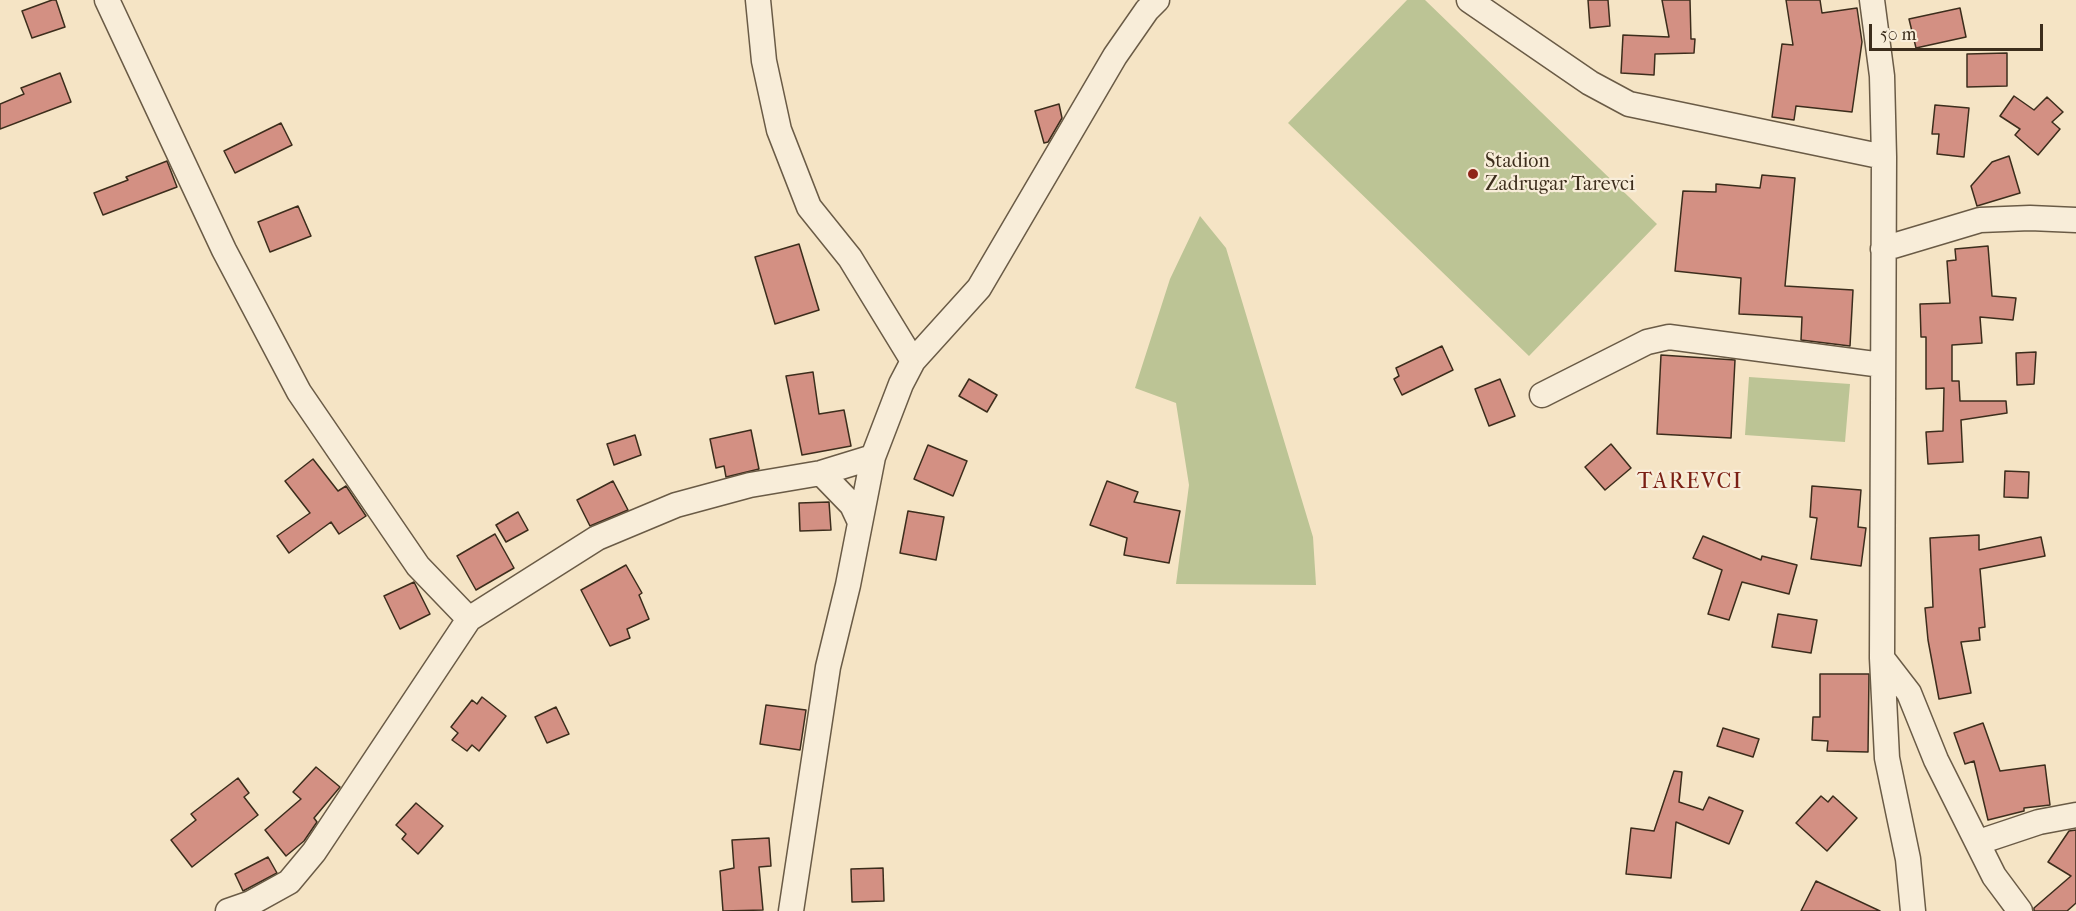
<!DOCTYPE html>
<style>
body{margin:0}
#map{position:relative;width:2076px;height:911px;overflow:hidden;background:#f5e4c5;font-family:"IM FELL French Canon",serif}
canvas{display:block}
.scale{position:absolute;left:1869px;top:24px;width:174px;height:27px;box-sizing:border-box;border:3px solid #3c2d1c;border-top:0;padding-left:8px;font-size:18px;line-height:21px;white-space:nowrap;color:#3c2d1c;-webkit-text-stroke:4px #f8edd9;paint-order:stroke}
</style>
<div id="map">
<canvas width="2076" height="911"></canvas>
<div class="scale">50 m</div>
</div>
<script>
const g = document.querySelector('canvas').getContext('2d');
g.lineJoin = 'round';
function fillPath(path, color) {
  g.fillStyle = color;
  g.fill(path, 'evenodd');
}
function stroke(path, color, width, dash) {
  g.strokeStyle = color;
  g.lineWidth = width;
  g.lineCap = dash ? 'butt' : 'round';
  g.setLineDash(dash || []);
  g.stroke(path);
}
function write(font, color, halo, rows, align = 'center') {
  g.font = font + ' "IM FELL French Canon",serif';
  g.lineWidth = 4.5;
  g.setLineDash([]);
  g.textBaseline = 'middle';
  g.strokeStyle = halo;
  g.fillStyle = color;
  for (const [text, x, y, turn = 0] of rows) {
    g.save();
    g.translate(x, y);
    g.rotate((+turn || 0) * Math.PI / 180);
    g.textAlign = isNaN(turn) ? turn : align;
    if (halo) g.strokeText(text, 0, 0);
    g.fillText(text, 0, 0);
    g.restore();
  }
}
const green = new Path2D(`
 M 1407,0 L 1425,0 L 1657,224 L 1529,356 L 1288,123 Z
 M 1200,216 L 1226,248 L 1313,537 L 1316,585 L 1176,584 L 1189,485 L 1176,403 L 1135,388 L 1170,279 Z
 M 1749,377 L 1850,384 L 1845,442 L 1745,435 Z`);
const building = new Path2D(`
 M 52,0 L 56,0 L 65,27 L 32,38 L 22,11 Z
 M 1588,0 L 1608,0 L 1610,26 L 1590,28 Z
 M 1662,0 L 1690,0 L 1691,39 L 1695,39 L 1694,53 L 1655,54 L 1654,75 L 1621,73 L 1623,35 L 1669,37 Z
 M 1786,0 L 1820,0 L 1822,13 L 1857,8 L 1862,42 L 1852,112 L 1796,106 L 1794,120 L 1772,117 L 1782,44 L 1793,45 Z
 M 1960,8 L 1966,37 L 1916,48 L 1909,19 Z
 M 2007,53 L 2007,86 L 1967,87 L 1967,54 Z
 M 60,73 L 71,102 L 0,129 L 0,104 L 24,94 L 21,88 Z
 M 2014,96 L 2034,110 L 2047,97 L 2063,112 L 2052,122 L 2060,129 L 2038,155 L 2015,135 L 2020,129 L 2000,116 Z
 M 1059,104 L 1062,118 L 1048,142 L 1044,143 L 1035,111 Z
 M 1935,105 L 1969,108 L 1964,157 L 1937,154 L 1939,134 L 1932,134 Z
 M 281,123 L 292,145 L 235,173 L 224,151 Z
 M 2009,156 L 2020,193 L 1977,206 L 1971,186 L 1992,162 Z
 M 167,161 L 177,187 L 103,215 L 94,193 L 128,180 L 126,177 Z
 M 1762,175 L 1795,178 L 1785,286 L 1853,290 L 1850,346 L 1801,340 L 1802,317 L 1739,314 L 1741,278 L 1675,271 L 1683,191 L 1716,192 L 1716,184 L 1760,188 Z
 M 298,206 L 311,236 L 270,252 L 258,222 Z
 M 799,244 L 819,310 L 775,324 L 755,257 Z
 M 1988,246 L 1992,296 L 2016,298 L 2013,320 L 1980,317 L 1982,343 L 1952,345 L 1952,381 L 1959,381 L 1960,401 L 2006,401 L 2007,413 L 1961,420 L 1963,462 L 1928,464 L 1926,432 L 1943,431 L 1944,388 L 1926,389 L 1926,337 L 1921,337 L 1920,304 L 1950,303 L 1947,261 L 1956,260 L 1955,249 Z
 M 1442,346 L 1453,370 L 1402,395 L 1394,379 L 1399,376 L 1396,368 Z
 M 2036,352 L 2034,384 L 2017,385 L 2016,353 Z
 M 1661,355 L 1735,360 L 1731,438 L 1657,434 Z
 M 813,372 L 819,414 L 844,410 L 851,446 L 802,455 L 786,376 Z
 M 969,379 L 997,395 L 987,412 L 959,396 Z
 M 1500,379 L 1515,416 L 1489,426 L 1475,389 Z
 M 751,430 L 759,469 L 726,477 L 724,466 L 716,468 L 710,439 Z
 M 635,435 L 641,455 L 614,465 L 607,444 Z
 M 1611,444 L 1631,468 L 1605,490 L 1585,467 Z
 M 928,445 L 967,461 L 953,496 L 914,479 Z
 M 313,459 L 338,491 L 346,486 L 366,516 L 339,534 L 331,522 L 289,553 L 277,536 L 310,513 L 285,481 Z
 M 2005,471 L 2029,472 L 2028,498 L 2004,497 Z
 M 613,481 L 628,510 L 590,526 L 577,500 Z
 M 1107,481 L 1138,492 L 1134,502 L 1180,511 L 1169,563 L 1124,555 L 1127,538 L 1090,525 Z
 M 1812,486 L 1861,490 L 1858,527 L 1866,528 L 1861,566 L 1811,559 L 1817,518 L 1810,517 Z
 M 799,503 L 829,502 L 831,530 L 800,531 Z
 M 908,511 L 944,517 L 936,560 L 900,553 Z
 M 518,512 L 528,530 L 506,542 L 496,525 Z
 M 495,534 L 514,568 L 476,590 L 457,556 Z
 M 1979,535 L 1979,550 L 2041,537 L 2045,556 L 1980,569 L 1985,627 L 1979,628 L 1980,640 L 1961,642 L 1971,693 L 1939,699 L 1928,640 L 1925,608 L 1933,607 L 1930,538 Z
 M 1703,536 L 1761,560 L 1762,556 L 1797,565 L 1789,594 L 1742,582 L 1729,620 L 1708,614 L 1722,570 L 1693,558 Z
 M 626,565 L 642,593 L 639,595 L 649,619 L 627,629 L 630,638 L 610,646 L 581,590 Z
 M 414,582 L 430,614 L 400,629 L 384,596 Z
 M 1778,614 L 1817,620 L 1811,653 L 1772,647 Z
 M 1820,674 L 1869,674 L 1868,752 L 1827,751 L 1828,741 L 1812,740 L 1813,717 L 1820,717 Z
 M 482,697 L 506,716 L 479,751 L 472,745 L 467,751 L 452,740 L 458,733 L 451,727 L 472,700 L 477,704 Z
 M 766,705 L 806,710 L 800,750 L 760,744 Z
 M 556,707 L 569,734 L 547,743 L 535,717 Z
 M 1983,723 L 2000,771 L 2045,765 L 2050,805 L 2024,808 L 2024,811 L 1988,820 L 1974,761 L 1965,764 L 1954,733 Z
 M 1723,728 L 1759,739 L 1753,757 L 1717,746 Z
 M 316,767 L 340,787 L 314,818 L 317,822 L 304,841 L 286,856 L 265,830 L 301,799 L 293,792 Z
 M 1674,771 L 1682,772 L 1679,802 L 1703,810 L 1709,797 L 1743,811 L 1729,844 L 1676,822 L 1671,878 L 1626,874 L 1631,828 L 1654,831 Z
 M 238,778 L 249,793 L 244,797 L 258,815 L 192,867 L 171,840 L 196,820 L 191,814 Z
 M 1821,796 L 1828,802 L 1833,796 L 1857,818 L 1827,851 L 1796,823 Z
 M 416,803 L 443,826 L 418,854 L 402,839 L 406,834 L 396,825 Z
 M 2076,830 L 2076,903 L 2067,911 L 2034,911 L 2034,908 L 2071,876 L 2048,862 L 2069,831 Z
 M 769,838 L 771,866 L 759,867 L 763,910 L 723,911 L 720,871 L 734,868 L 732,840 Z
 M 268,857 L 277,873 L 243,891 L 235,874 Z
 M 883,868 L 884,901 L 852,902 L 851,869 Z
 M 1816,881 L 1880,911 L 1801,911 Z`);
const minor = new Path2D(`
 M 107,0 L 224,250 L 299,392 L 418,566 L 469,619
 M 758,0 L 764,61 L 779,130 L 809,207 L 850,258 L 913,361
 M 1469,0 L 1590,83 L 1629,104 L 1884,157
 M 1872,0 L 1882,76 L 1884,157 L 1882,658 L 1887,758 L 1908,859 L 1913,911
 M 1883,249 L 1980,220 L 2030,218 L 2076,220
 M 1542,395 L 1647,342 L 1669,337 L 1882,365
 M 821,473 L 852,505 L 859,520
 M 1882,658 L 1909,693 L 1936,760 L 1994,876 L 2020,911
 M 1979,842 L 2039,822 L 2076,815
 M 228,911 L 251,903 L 289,882 L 314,852 L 469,619 L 597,538 L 676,505 L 750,485 L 821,473 L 873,457 L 901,384 L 913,361 L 979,288 L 1115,56 L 1147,10 L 1157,0
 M 791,911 L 828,667 L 848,585 L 873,457`);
const markers = [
 [1473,174,6,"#8f2418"]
];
const poiNames = [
 ["Stadion",1485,162],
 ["Zadrugar Tarevci",1485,185]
];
const quarterNames = [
 ["TAREVCI",1690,483]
];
fillPath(green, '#bcc495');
fillPath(building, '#d39083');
stroke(building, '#3c2d1c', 1.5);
stroke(minor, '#6a5b46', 27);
stroke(minor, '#f8edd9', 24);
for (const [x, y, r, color] of markers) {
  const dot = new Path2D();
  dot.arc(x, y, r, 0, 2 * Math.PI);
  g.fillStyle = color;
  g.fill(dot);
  stroke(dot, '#f8edd9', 2);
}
write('20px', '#3c2d1c', '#f8edd9', poiNames, 'left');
g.letterSpacing = '1.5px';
write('22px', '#7a1f14', '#f8edd9', quarterNames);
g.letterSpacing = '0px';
</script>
